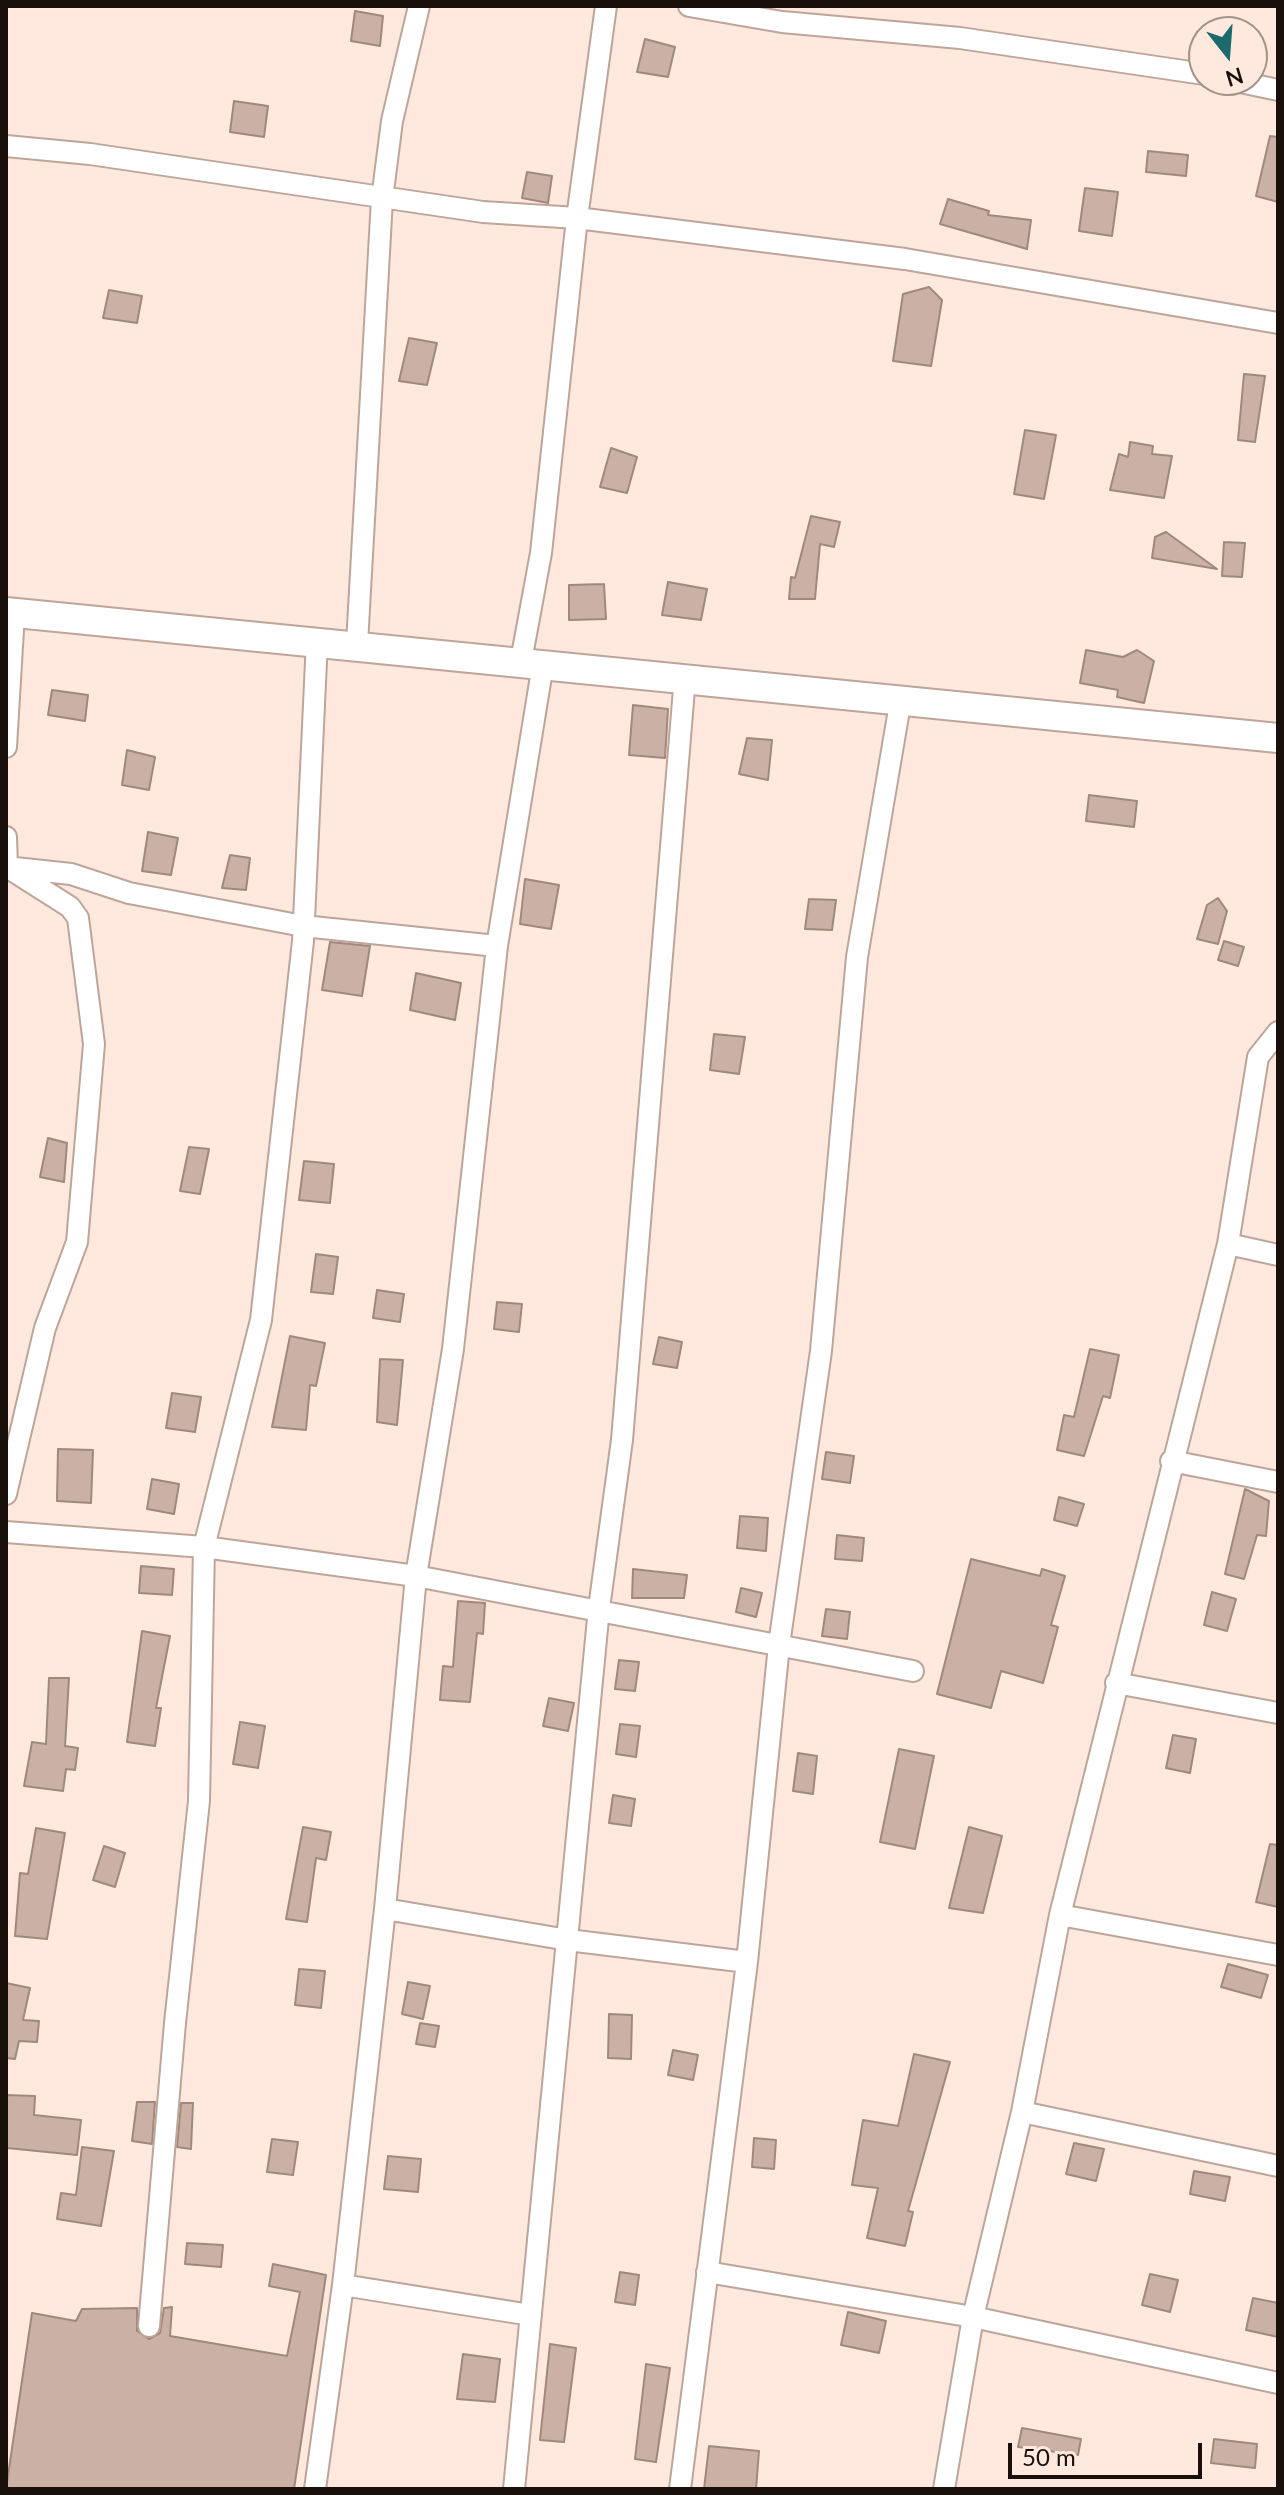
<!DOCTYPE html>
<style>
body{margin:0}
#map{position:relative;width:1284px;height:2495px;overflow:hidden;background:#ffe8de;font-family:Lato,sans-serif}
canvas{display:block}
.frame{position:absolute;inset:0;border:8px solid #19100c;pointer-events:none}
.north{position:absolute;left:1188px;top:16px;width:80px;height:80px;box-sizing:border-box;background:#ffe8de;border:2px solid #a3928a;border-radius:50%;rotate:163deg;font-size:22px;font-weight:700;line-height:32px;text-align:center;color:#19100c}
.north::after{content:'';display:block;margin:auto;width:28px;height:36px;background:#1d6a6e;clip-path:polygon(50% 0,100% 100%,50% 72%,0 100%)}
.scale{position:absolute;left:1008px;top:2443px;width:194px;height:36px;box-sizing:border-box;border:4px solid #19100c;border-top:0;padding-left:10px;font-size:24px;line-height:28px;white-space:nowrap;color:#19100c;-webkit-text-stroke:6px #ffe8de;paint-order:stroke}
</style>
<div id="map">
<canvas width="1284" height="2495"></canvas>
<div class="frame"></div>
<div class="north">N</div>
<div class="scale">50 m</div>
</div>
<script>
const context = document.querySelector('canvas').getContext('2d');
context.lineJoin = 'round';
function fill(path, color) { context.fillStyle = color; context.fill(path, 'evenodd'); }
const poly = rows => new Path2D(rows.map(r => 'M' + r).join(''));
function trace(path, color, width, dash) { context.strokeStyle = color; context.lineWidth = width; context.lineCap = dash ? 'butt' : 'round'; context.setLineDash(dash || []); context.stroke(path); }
const building = poly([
 [355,11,383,16,380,46,351,41,355,11],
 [645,39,675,47,668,77,637,72,645,39],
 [234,101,268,106,264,137,230,132,234,101],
 [1270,136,1278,137,1278,202,1256,196,1270,136],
 [1148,151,1188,155,1186,176,1146,172,1148,151],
 [527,172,552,176,548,203,522,198,527,172],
 [1085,188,1118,192,1112,236,1079,231,1085,188],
 [948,199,989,211,988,215,1031,220,1027,249,940,224,948,199],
 [929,287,942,300,931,366,893,361,903,294,929,287],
 [109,290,142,296,137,323,103,318,109,290],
 [409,338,437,343,427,385,399,381,409,338],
 [1244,374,1265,376,1255,442,1238,440,1244,374],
 [1025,430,1056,435,1044,499,1014,494,1025,430],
 [1130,442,1153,446,1152,454,1172,456,1164,498,1110,490,1119,454,1128,457,1130,442],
 [611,448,637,457,627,493,600,487,611,448],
 [811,516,840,522,834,547,820,544,815,599,789,599,791,577,795,578,811,516],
 [1166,532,1217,569,1152,558,1155,537,1166,532],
 [1224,542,1245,543,1242,577,1222,576,1224,542],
 [668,582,707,589,701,620,662,615,668,582],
 [604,584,606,619,569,620,569,585,604,584],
 [1086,650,1123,657,1137,650,1154,661,1144,703,1117,697,1118,690,1080,683,1086,650],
 [52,690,88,695,85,721,48,715,52,690],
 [633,705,668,709,665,758,629,755,633,705],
 [747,738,772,740,768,780,739,774,747,738],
 [127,750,155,757,149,790,122,785,127,750],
 [1089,795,1137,801,1134,827,1086,821,1089,795],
 [148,832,178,838,171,875,142,871,148,832],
 [230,855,250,858,246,890,222,888,230,855],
 [525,879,559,885,551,929,520,924,525,879],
 [1218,898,1227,911,1218,944,1197,939,1207,905,1218,898],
 [809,899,836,900,832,930,805,929,809,899],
 [1224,941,1244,947,1238,966,1218,960,1224,941],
 [330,942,370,946,362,996,322,990,330,942],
 [416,973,461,983,455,1020,410,1010,416,973],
 [714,1034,745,1037,739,1074,710,1070,714,1034],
 [48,1138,67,1143,64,1182,40,1177,48,1138],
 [189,1147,209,1149,200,1194,180,1191,189,1147],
 [304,1161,334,1164,330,1203,299,1200,304,1161],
 [316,1254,338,1257,333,1294,311,1292,316,1254],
 [377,1290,404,1294,400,1322,373,1318,377,1290],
 [497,1302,522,1304,519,1332,494,1329,497,1302],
 [290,1336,325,1343,316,1386,310,1385,306,1430,272,1427,290,1336],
 [659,1337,682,1342,677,1368,653,1364,659,1337],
 [1090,1349,1119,1355,1110,1398,1103,1396,1084,1456,1057,1450,1064,1415,1074,1417,1090,1349],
 [380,1359,403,1360,397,1425,377,1422,380,1359],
 [172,1393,201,1397,195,1432,166,1428,172,1393],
 [58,1449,93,1450,91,1503,57,1501,58,1449],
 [826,1452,854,1456,850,1483,822,1479,826,1452],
 [152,1479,179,1484,174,1514,147,1509,152,1479],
 [1245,1489,1269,1501,1266,1536,1257,1535,1244,1579,1225,1574,1245,1489],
 [1059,1497,1084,1504,1077,1526,1054,1520,1059,1497],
 [740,1516,768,1518,766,1551,737,1548,740,1516],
 [837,1535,864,1538,862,1561,835,1559,837,1535],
 [971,1559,1040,1576,1042,1569,1065,1576,1051,1625,1058,1627,1043,1683,1001,1671,991,1708,937,1694,971,1559],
 [141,1566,174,1569,172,1595,139,1593,141,1566],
 [633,1569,687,1575,684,1598,632,1598,633,1569],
 [741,1588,762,1593,756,1617,736,1612,741,1588],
 [1212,1592,1236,1599,1227,1631,1204,1625,1212,1592],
 [458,1601,485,1603,483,1634,477,1633,470,1702,440,1700,443,1666,453,1667,458,1601],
 [826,1609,850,1612,847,1639,822,1636,826,1609],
 [142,1631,170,1636,156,1708,161,1708,155,1746,127,1742,142,1631],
 [619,1660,639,1662,635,1691,615,1689,619,1660],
 [49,1678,69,1678,65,1746,78,1748,75,1770,66,1769,63,1791,24,1786,32,1742,46,1744,49,1678],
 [549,1698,574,1703,568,1731,543,1726,549,1698],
 [240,1722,265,1726,258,1768,233,1764,240,1722],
 [620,1724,640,1726,636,1757,616,1754,620,1724],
 [1173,1735,1196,1739,1190,1773,1166,1768,1173,1735],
 [899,1749,934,1756,915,1849,880,1842,899,1749],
 [798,1753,817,1756,813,1794,793,1791,798,1753],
 [613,1795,635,1799,631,1826,609,1823,613,1795],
 [303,1827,331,1832,326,1860,316,1858,307,1922,286,1919,303,1827],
 [969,1827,1002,1836,983,1913,949,1908,969,1827],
 [36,1828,65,1833,47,1939,15,1936,20,1873,28,1874,36,1828],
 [1270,1844,1278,1845,1278,1907,1256,1902,1270,1844],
 [104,1846,125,1853,115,1887,93,1880,104,1846],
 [1228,1964,1268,1975,1261,1998,1221,1987,1228,1964],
 [299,1969,325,1971,321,2008,295,2005,299,1969],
 [408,1982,430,1986,423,2019,402,2014,408,1982],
 [6,1983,30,1988,23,2020,39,2021,37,2042,19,2041,15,2059,6,2058,6,1983],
 [609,2014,632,2015,631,2059,608,2058,609,2014],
 [420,2023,439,2026,435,2047,416,2044,420,2023],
 [673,2050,698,2055,693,2080,668,2075,673,2050],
 [914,2054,950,2062,908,2211,913,2212,905,2246,867,2238,878,2188,852,2185,863,2120,898,2126,914,2054],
 [6,2095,35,2096,34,2115,81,2120,77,2155,7,2148,6,2095],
 [137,2102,155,2102,152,2144,132,2141,137,2102],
 [181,2103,193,2103,191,2149,177,2147,181,2103],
 [754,2138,776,2140,774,2169,752,2167,754,2138],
 [272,2139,298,2142,293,2175,267,2172,272,2139],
 [1074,2143,1104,2149,1096,2181,1066,2174,1074,2143],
 [82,2147,114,2151,101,2226,57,2219,61,2193,76,2195,82,2147],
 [388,2156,421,2159,418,2192,384,2189,388,2156],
 [1194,2171,1230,2177,1225,2201,1190,2194,1194,2171],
 [187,2243,223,2245,221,2267,185,2264,187,2243],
 [273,2264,326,2275,294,2489,6,2489,32,2313,76,2321,82,2309,137,2308,137,2331,149,2339,160,2333,164,2308,172,2307,170,2336,287,2356,300,2292,269,2286,273,2264],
 [620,2272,639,2275,635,2305,615,2302,620,2272],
 [1150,2274,1178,2280,1170,2312,1142,2305,1150,2274],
 [1253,2298,1278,2303,1278,2337,1246,2330,1253,2298],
 [848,2312,886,2321,879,2353,841,2345,848,2312],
 [550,2344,576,2348,564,2442,540,2440,550,2344],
 [463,2354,500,2359,495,2402,457,2399,463,2354],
 [646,2364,670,2368,656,2462,635,2459,646,2364],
 [1022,2428,1081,2439,1078,2455,1018,2447,1022,2428],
 [1214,2439,1257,2444,1255,2468,1211,2463,1214,2439],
 [709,2446,759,2451,756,2489,704,2489,709,2446]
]);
fill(building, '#cbb1a5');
trace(building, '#a1887c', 2);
const street = poly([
 [689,6,782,22,960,38,1204,74],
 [1231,80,1278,90],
 [6,146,90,154,483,212,577,218,905,259,1278,323],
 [357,644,382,199,392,121,419,6],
 [521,661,541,553,577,218,606,6],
 [6,747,14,613],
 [6,837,7,867],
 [15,868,71,874,129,893,303,926,497,946],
 [1228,1244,1278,1255],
 [1171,1461,1278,1482],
 [6,1494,45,1328,77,1242,94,1044,78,918,70,907,7,867],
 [6,1532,204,1547,416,1576,913,1671],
 [1116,1683,1278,1713],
 [385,1909,568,1940,747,1962],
 [1060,1915,1278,1955],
 [1022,2112,1278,2166],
 [707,2272,973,2317,1278,2383],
 [343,2285,531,2315],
 [149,2326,175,2023,199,1801,204,1547,261,1320,303,941,317,640],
 [315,2489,343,2285,385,1909,416,1576,453,1349,497,946,543,664],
 [514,2489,599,1608,622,1440,685,677],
 [680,2489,747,1962,779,1645,821,1351,857,957,901,698],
 [944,2489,973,2317,1022,2112,1060,1915,1228,1244,1258,1057,1278,1032]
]);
const secondary = poly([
 [6,612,1278,738]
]);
trace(street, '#bea599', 24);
trace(secondary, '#bea599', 32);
trace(street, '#fff', 20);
trace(secondary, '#fff', 28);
</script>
